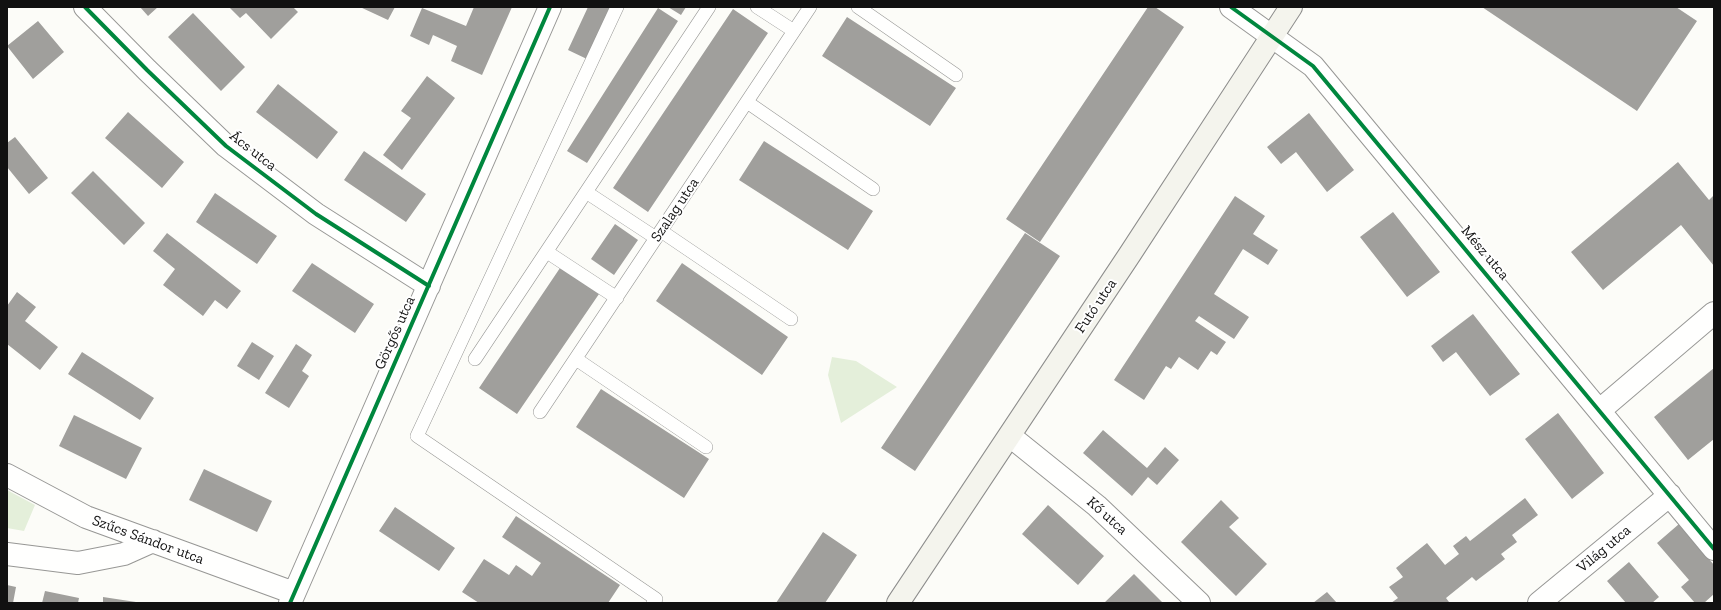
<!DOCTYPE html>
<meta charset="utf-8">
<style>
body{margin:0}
#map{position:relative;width:1721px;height:610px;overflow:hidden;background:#fcfcf8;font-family:"Zilla Slab",serif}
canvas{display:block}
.frame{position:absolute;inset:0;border:8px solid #111;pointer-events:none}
</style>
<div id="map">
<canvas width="1721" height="610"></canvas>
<div class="frame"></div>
</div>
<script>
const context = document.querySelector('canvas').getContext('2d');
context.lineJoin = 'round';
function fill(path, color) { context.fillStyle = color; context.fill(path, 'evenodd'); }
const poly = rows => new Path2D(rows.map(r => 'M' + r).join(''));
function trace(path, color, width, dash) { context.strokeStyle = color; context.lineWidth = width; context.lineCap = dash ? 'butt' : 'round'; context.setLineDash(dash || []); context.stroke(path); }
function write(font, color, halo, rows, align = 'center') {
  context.font = font + ' "Zilla Slab",serif'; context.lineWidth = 4; context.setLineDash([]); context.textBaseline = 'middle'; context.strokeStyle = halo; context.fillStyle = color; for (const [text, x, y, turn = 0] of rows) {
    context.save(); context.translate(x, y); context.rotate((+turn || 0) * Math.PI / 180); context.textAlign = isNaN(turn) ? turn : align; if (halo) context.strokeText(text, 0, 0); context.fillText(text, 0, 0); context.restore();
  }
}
fill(poly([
 [832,357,856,361,897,387,841,423,828,375],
 [7,490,35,505,24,531,7,528]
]), '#e4efda');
fill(poly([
 [140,7,158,7,148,16],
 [229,7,293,7,298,12,271,39,246,13,240,18],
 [360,7,395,7,388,20],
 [474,7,512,7,482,75,451,61,457,46,433,35,429,45,410,36,422,8,466,26],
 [588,7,613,7,589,60,568,50],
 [668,7,686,7,681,15],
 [1148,7,1155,7,1184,27,1040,242,1006,219],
 [1482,7,1676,7,1697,21,1637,111],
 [658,8,678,21,587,163,567,151],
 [733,9,768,33,648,212,613,188],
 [193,13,245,67,221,91,168,37],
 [847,17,956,88,930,126,822,56],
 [38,21,64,52,33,79,7,46],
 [427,76,455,98,402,170,383,155,411,118,401,111],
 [278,84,338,132,317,159,256,112],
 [128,112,184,162,162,188,105,138],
 [1309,113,1354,170,1327,192,1296,152,1281,164,1267,147],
 [15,137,48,178,29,194,7,167,7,143],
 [764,141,873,211,848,250,739,180],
 [364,151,426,194,406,222,344,180],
 [1678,162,1709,200,1714,195,1714,266,1681,225,1603,290,1571,252],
 [93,171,145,223,124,245,71,193],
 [215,193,277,236,257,264,196,222],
 [1235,196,1265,216,1253,234,1278,250,1268,265,1243,249,1214,294,1249,317,1234,339,1199,316,1195,321,1226,342,1217,355,1211,351,1198,370,1179,357,1171,369,1166,366,1144,400,1114,380],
 [1393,212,1440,272,1407,297,1360,237],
 [615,224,638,240,614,275,591,259],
 [167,233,241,291,227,309,215,300,203,316,163,285,175,269,153,251],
 [1025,233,1060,256,915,471,881,448],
 [312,263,374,304,355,333,292,291],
 [682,263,788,337,762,375,656,301],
 [560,268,599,294,517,414,479,388],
 [17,292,36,307,25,321,58,347,40,370,7,344,7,306],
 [1473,314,1520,374,1490,396,1456,352,1443,362,1431,346],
 [252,342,274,356,259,380,237,366],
 [296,344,312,355,302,371,309,376,289,408,265,393],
 [82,352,154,398,140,420,68,374],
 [1714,368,1714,439,1688,460,1654,417],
 [601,389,709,459,684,498,576,427],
 [1558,413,1604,473,1572,499,1525,439],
 [74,415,142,448,126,479,59,446],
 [1103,430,1147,468,1165,447,1179,460,1157,485,1148,477,1132,496,1083,453],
 [204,469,272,501,257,532,189,500],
 [1525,498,1538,515,1512,535,1517,542,1501,554,1505,559,1476,581,1472,577,1446,598,1449,602,1448,603,1391,603,1398,598,1389,587,1403,577,1396,568,1427,543,1445,565,1459,554,1453,546,1466,536,1470,541],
 [1221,500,1239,518,1229,527,1267,564,1236,596,1181,542],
 [1048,505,1104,556,1078,585,1022,534],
 [395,507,455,548,439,571,379,531],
 [516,516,620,585,608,603,479,603,462,592,484,559,509,575,516,565,532,576,541,563,502,537],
 [1679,524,1714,565,1714,594,1704,603,1695,603,1681,587,1689,580,1657,543],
 [823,532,857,555,825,603,776,603],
 [1629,562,1659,597,1652,603,1626,603,1607,581],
 [1134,574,1163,603,1104,603],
 [7,585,16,587,13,603,7,603],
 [45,591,79,598,78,603,42,603],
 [1327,592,1337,603,1313,603],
 [103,597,136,602,136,603,103,603]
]), '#a09f9c');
const lane = poly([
 [617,7,417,436,656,599,653,603],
 [757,7,794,31],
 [858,7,956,75],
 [747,102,873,189],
 [586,192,656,238],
 [661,231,791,319],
 [547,252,617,298],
 [475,359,709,7],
 [576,359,706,447],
 [540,412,810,7]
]);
const street = poly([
 [85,7,147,70,226,146,316,214,429,286],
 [1231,7,1313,66,1714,549],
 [1600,410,1714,313],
 [1010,436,1097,506,1199,603],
 [7,475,86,517,294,593],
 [7,554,78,563,124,554,153,541],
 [290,603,550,7],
 [1539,603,1670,495]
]);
const secondary = poly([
 [898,603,1130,254,1291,7]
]);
trace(lane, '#979795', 14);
trace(street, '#979795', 24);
trace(secondary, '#8d8d8c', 24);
trace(lane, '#fffffe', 13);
trace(street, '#fffffe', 22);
trace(secondary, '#f4f4ed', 22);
trace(poly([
 [85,7,147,70,226,146,316,214,429,286],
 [1231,7,1313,66,1714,549],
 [290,603,550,7]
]), '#00873e', 4);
write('15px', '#111', '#fff', [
 ["Ács utca",253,151,38],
 ["Szalag utca",675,210,-56],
 ["Mész utca",1485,253,50],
 ["Futó utca",1096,306,-56],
 ["Görgős utca",395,333,-66],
 ["Kő utca",1107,516,42],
 ["Szűcs Sándor utca",148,540,20],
 ["Világ utca",1604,549,-40]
]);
</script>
